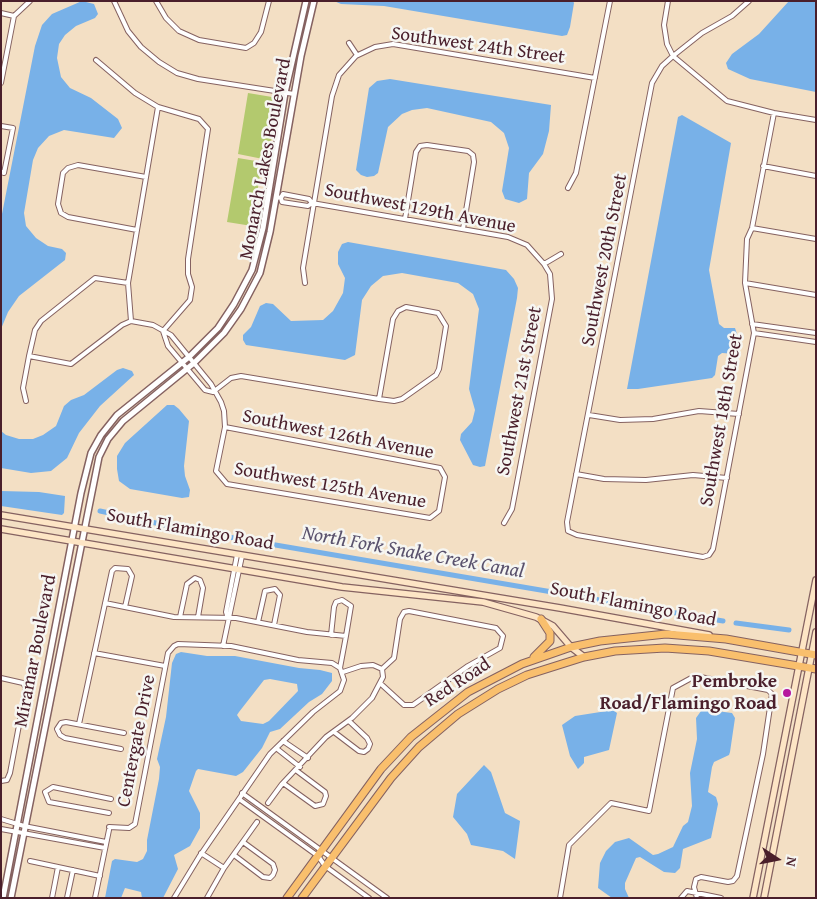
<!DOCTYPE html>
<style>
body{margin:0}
#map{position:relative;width:817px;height:899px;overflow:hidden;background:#f3dfc4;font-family:"Gentium Book Plus",serif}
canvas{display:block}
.frame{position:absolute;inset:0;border:2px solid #4a1f2b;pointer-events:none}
.north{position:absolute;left:752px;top:834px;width:50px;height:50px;-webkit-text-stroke:4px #f6f6f2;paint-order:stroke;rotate:101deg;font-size:14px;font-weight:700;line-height:20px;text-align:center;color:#4a1f2b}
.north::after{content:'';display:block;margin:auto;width:18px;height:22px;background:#4a1f2b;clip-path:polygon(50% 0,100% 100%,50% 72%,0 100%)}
</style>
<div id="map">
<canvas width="817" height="899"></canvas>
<div class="frame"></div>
<div class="north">N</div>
</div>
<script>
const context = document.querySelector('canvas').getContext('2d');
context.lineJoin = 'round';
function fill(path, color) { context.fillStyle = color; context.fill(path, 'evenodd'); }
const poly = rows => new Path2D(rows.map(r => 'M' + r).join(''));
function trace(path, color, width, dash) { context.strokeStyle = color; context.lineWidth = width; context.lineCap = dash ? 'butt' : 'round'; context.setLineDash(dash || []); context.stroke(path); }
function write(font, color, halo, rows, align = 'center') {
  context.font = font + ' "Gentium Book Plus",serif'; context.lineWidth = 5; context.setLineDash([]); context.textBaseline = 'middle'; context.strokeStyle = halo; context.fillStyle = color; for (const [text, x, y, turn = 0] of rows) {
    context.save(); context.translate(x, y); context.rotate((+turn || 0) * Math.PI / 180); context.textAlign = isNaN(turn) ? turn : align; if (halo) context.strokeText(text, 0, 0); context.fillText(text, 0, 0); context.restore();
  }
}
fill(poly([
 [248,93,278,98,268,160,238,154],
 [238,158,262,162,252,226,227,222]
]), '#b3c96e');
fill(poly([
 [82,1,94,4,98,14,95,18,76,26,65,35,59,44,57,58,61,77,70,88,91,98,118,119,122,128,114,138,64,130,49,136,38,148,33,160,24,213,26,226,36,238,48,246,62,249,66,253,65,260,19,296,8,312,1,329,1,219,35,46,42,25,52,14],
 [334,1,573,1,574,3,570,27,567,35,562,36,384,6,341,4],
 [789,1,816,1,816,92,750,79,728,69,726,63,732,54,759,34],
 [390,79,551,105,549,131,543,154,529,173,527,199,519,203,505,199,502,191,509,148,504,133,491,122,427,108,412,110,402,114,388,127,378,173,374,176,367,177,361,175,356,170,369,88,377,81],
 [682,115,731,143,709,270,719,324,724,328,735,328,739,340,738,350,736,354,722,353,718,356,715,375,712,378,638,389,627,389,678,117],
 [348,242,506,270,514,279,518,288,517,298,485,466,480,467,473,465,460,440,461,434,472,422,475,410,469,389,479,309,473,294,458,283,402,273,383,276,371,286,362,300,355,355,345,360,246,345,243,340,243,335,251,327,260,306,266,303,273,304,291,321,323,320,333,311,343,293,345,278,338,264,338,252,342,244],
 [123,368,132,371,134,375,100,406,79,433,67,458,51,471,31,473,1,468,1,431,6,435,19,439,33,439,43,435,56,426,64,406,71,400,84,395,117,370],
 [167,405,174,405,179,409,189,421,184,466,185,476,190,490,189,497,182,498,130,489,119,481,117,469,117,456,125,443],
 [1,491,39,492,65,496,64,513,62,515,1,506],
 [181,652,207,656,235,656,299,668,320,670,332,673,332,681,322,694,309,702,280,729,270,732,262,748,243,772,236,776,198,769,196,771,189,791,200,813,200,828,190,846,174,855,178,869,163,898,142,898,141,892,125,888,121,898,105,898,112,861,115,859,137,862,143,859,147,851,147,840,159,779,160,767,157,759,166,717,172,663,176,654],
 [270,679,297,684,298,691,269,721,263,724,241,721,237,715,239,712,264,680],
 [613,710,617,713,609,750,584,757,584,763,578,769,570,756,562,725,575,716],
 [709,710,732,713,735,718,730,752,729,755,714,762,712,767,708,792,716,797,718,804,711,838,683,849,680,868,675,873,664,872,640,857,636,858,625,883,625,889,629,898,612,898,598,888,600,863,606,851,615,842,629,838,653,855,658,854,673,847,683,826,688,822,692,806,690,773,697,739,696,718,701,711],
 [484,765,491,772,505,813,520,821,515,859,503,851,471,845,467,834,453,817,457,794]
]), '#78b1e8');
trace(poly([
 [100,511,193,531,723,621],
 [736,623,789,630]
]), '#78b1e8', 5);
const minor = poly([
 [114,1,128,31,141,47,159,62,177,73,198,79,294,94],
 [156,1,166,18,179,31,199,40,246,48,254,43,261,32,269,1],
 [668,1,664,25,667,44,673,56,662,66,652,83,567,522,568,531,577,535,703,557,709,555,713,549,754,333,745,283,747,239,752,228,774,113],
 [749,1,732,16,702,33,673,56,727,101,774,113,816,120],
 [1,13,14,16],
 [349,43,357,55],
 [96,60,135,93,158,107,199,119,208,129,188,259,188,274,192,287,190,300,163,331],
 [1,83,14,16,30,1],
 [1,126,13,128,4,173,1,172],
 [763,166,816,176],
 [568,188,576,173,610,1],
 [276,197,281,198,282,202,308,206,312,203,309,199,283,194,281,198],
 [312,203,508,237,527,245,544,264,550,274,552,299,512,509,504,523],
 [405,219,416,152,420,146,427,145,468,151,473,155,474,162,463,229],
 [752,228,816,239],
 [137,230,68,217,61,213,58,204,63,173,68,168,78,165,146,177],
 [544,264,561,254],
 [305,283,303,268,332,96,339,75,356,56,375,47,393,44,595,78],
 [745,283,816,295],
 [131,321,128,283,158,107],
 [752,324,816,333],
 [163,331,168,346,205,390,213,392],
 [754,333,816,342],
 [29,356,71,364,122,325,131,321,153,325,171,335,211,384,221,402,224,411,225,427,216,471,227,484,430,518,439,511,445,477,440,468,225,427],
 [213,392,231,378,241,376,379,399,394,401,402,399,436,375,439,369,446,326,438,313,406,307,398,311,393,319,379,399],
 [26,401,23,388,29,356,35,330,41,321,95,278,128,283],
 [589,415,620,420,653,419,699,411,739,414],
 [576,474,604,479,646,480,693,475,727,478],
 [105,603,174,617,236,618,307,632,346,636,340,668],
 [180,617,187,584,195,578,200,580,203,588,198,617],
 [228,618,226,612,237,555],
 [258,622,265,591,275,589,280,595,274,625],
 [331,635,334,607,336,602,342,600,351,606,346,636],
 [223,646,242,556],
 [94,653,165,666],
 [1,678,23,683,26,688,10,773,7,780,1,781],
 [381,684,404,705,413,705,468,666,500,648,503,636,496,628,409,611,404,612,400,619,394,658,382,669],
 [79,724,112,571,115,568,128,569,132,576,125,607],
 [334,732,359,751,364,752,368,749,370,744,367,738,349,721],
 [283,741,308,758],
 [276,748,300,767],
 [121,749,65,738,60,735,57,729,61,723,66,722,124,733],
 [283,783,315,806,323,804,326,796,325,792,297,771],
 [242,793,387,898],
 [239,799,318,856,325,866,369,898],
 [268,803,282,784,326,737,352,718,372,698,383,677,382,669,373,665,361,666,343,672],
 [109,813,49,802,45,792,53,787,111,799],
 [1,819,24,826,106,842],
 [109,827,129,828,135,824,168,653,174,646,178,644,231,646,298,660,332,663,340,668,344,680,340,691,313,712,270,754,199,857,174,898],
 [1,829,105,848],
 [201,853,224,868],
 [234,855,263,877,270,878,273,875,275,870,273,864,243,842],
 [30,861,100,876],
 [52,898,58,867],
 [67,898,73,870],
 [95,898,109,830],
 [207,898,224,868,257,822],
 [560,898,569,845,611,803,649,811,673,688,695,676,768,690,772,694,763,754,737,876,733,881,728,882,701,877,696,879,694,887,697,898],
 [681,898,687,891,721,898]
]);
const tertiary = poly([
 [3,898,81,493,91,453,101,435,117,415,189,357,218,328,234,304,252,270,263,228,285,93,306,1],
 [11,898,99,457,108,439,123,421,194,363,224,333,241,309,260,273,270,232,301,56,314,1]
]);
const secondary = poly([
 [1,515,560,608,709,635],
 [1,529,342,587,483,602,536,617,553,626,571,647,584,657],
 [753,898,816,580],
 [764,898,816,632]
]);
const trunk = poly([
 [534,657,550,641,550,633,541,619],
 [287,898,381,769,411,737,468,692,522,664,571,647,600,641,666,634,726,639,816,655],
 [302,898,391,778,419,747,458,714,498,689,527,675,584,657,615,651,665,648,709,651,816,669]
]);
trace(minor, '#856261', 6);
trace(tertiary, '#856261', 8);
trace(secondary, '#856261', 8);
trace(trunk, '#856261', 9);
trace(minor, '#fff', 4);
trace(tertiary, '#fff', 5);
trace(secondary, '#fde5c5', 5.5);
trace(trunk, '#f9bf6d', 7);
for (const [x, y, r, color] of [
 [787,693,5,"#b5179e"]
]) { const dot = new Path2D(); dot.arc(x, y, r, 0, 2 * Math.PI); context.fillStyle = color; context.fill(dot); trace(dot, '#f6f6f2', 2); }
write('19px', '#4a1f2b', '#f6f6f2', [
 ["Southwest 24th Street",478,46,8],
 ["Monarch Lakes Boulevard",266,159,-79],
 ["Southwest 129th Avenue",420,209,11],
 ["Southwest 20th Street",605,260,-79],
 ["Southwest 21st Street",520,391,-79],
 ["Southwest 18th Street",722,420,-80],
 ["Southwest 126th Avenue",338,435,11],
 ["Southwest 125th Avenue",330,486,10],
 ["South Flamingo Road",190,530,10],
 ["South Flamingo Road",633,605,11],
 ["Miramar Boulevard",36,651,-79],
 ["Red Road",458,683,-33],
 ["Centergate Drive",137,741,-79]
]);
write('bold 19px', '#4a1f2b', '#f6f6f2', [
 ["Pembroke",777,682],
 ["Road/Flamingo Road",777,704]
], 'right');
write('italic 20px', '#5a526d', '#f6f6f2', [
 ["North Fork Snake Creek Canal",413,553,10]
]);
</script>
